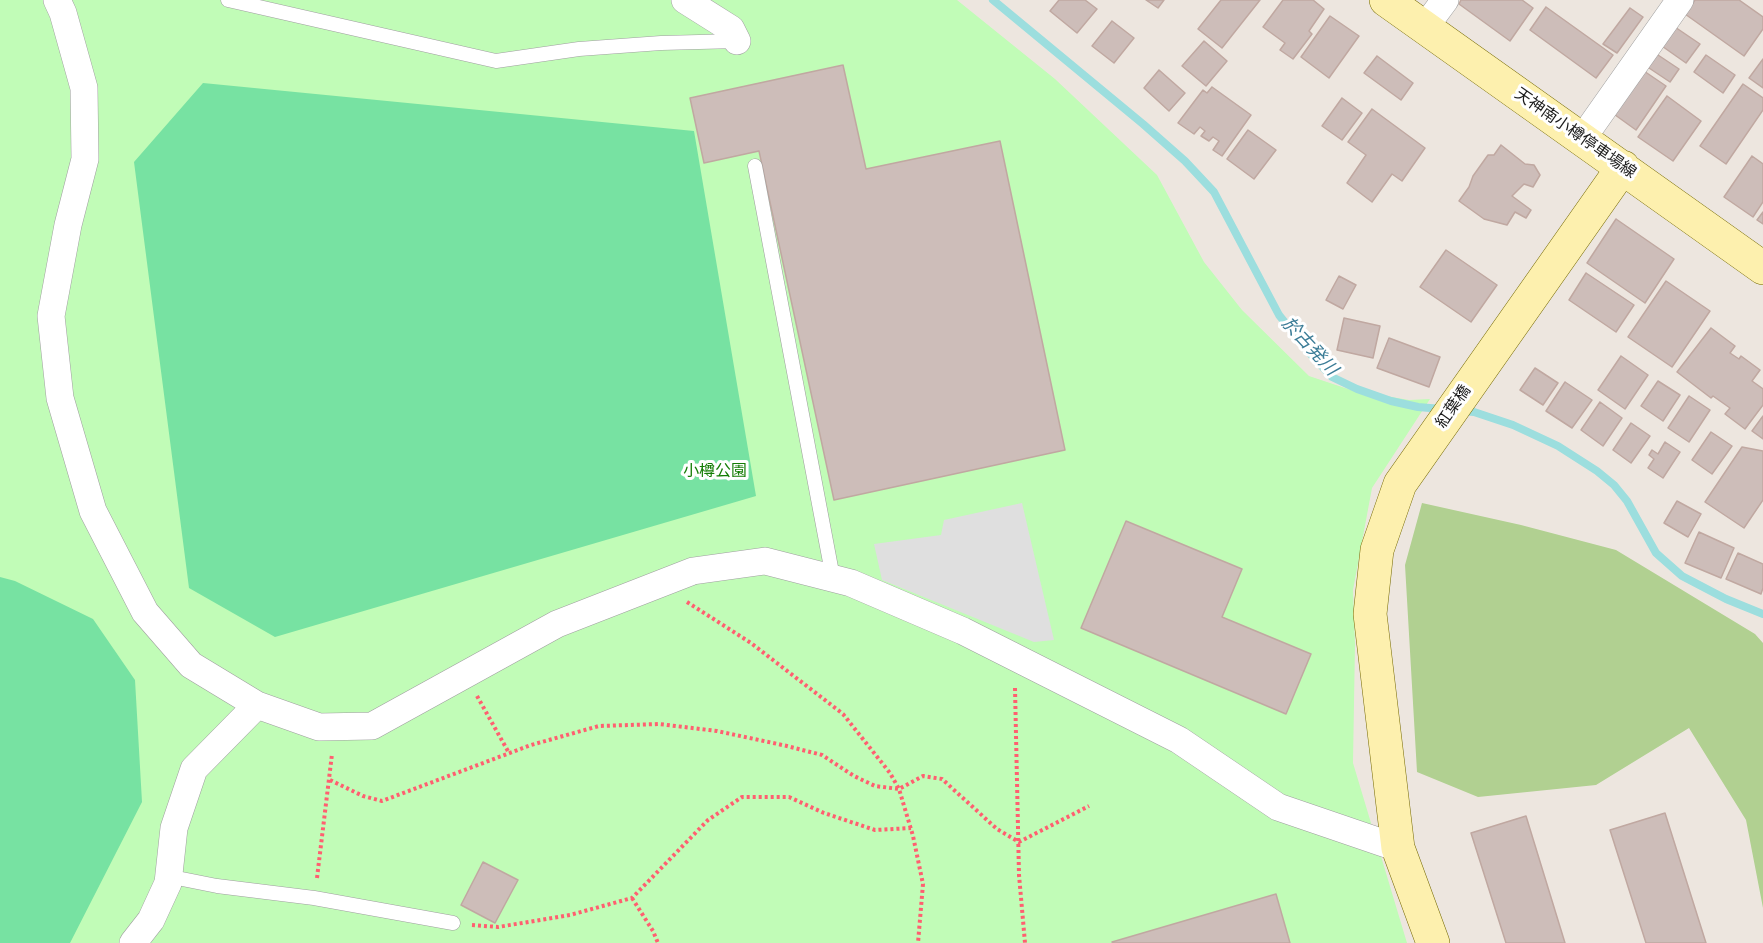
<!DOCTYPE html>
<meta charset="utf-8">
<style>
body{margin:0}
canvas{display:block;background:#ede6df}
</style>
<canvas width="1763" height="943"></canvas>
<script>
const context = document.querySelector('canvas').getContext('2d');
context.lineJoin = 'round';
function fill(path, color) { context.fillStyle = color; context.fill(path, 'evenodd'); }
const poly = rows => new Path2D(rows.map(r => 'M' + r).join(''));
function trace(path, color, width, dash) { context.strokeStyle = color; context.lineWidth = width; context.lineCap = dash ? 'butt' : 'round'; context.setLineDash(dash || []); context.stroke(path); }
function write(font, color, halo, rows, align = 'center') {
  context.font = font + ' "Titillium Web","Noto Sans JP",sans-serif'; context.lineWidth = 6; context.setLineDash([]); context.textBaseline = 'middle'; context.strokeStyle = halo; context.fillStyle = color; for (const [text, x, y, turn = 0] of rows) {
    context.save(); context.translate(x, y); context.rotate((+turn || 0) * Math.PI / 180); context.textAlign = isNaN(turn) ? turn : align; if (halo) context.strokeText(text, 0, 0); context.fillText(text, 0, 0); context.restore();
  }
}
fill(poly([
 [1422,503,1521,525,1616,550,1755,634,1763,643,1763,908,1746,820,1689,728,1596,785,1478,797,1417,772,1405,565]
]), '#b1d091');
fill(poly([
 [0,0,957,0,1055,79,1157,175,1204,262,1242,310,1309,376,1351,390,1409,400,1430,399,1372,488,1353,590,1355,644,1353,763,1407,943,0,943]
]), '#c1fcb7');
fill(poly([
 [203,83,694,131,756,496,275,637,189,588,134,162],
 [0,577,15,581,93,619,135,680,142,802,70,943,0,943]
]), '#77e2a2');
fill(poly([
 [1022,503,1054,640,1034,642,882,580,874,544,941,535,944,520]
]), '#dfdfdf');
trace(poly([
 [993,0,1143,124,1185,161,1214,192,1279,315,1305,348,1332,377,1357,389,1391,401,1418,407,1442,409],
 [1461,411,1474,412,1513,425,1558,446,1597,471,1614,485,1627,501,1656,553,1682,576,1726,599,1763,614]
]), '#9cdede', 8);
const building = poly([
 [1059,0,1085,0,1097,9,1077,33,1050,11,1059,0],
 [1146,0,1164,0,1158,8,1146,0],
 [1221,0,1260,0,1222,48,1198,29,1221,0],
 [1283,0,1313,0,1324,9,1309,31,1312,34,1293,59,1280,50,1285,43,1263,27,1283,0],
 [1461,0,1522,0,1533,8,1510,41,1459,4,1461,0],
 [1695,0,1739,0,1763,17,1763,29,1744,56,1685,14,1695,0],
 [1546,7,1613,55,1596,78,1530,30,1546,7],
 [1630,8,1643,17,1617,53,1603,44,1630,8],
 [1330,16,1359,36,1329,78,1301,57,1330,16],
 [1112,21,1134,38,1114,63,1092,46,1112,21],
 [1672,25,1700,44,1686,63,1659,44,1672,25],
 [1204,41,1227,61,1206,86,1182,66,1204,41],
 [1655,53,1679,69,1670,82,1646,66,1655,53],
 [1706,55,1735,75,1723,93,1694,72,1706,55],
 [1377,56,1413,83,1401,100,1364,73,1377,56],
 [1763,59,1763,88,1749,78,1763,59],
 [843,65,866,169,1000,141,1065,450,834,500,759,151,704,163,690,98,843,65],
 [1641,69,1666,86,1636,130,1611,112,1641,69],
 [1159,70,1185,93,1169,111,1144,88,1159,70],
 [1743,84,1763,98,1763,110,1726,164,1700,146,1743,84],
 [1212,87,1251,115,1222,156,1213,150,1219,141,1213,137,1209,141,1201,136,1205,131,1200,127,1194,134,1178,123,1203,90,1207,93,1212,87],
 [1667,96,1701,121,1673,161,1638,137,1667,96],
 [1342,98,1362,113,1342,140,1322,126,1342,98],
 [1372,109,1425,148,1402,181,1392,174,1372,202,1347,183,1366,155,1348,142,1372,109],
 [1248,130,1276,150,1254,179,1227,159,1248,130],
 [1501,145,1525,164,1534,165,1540,175,1533,187,1524,184,1512,196,1531,210,1526,218,1515,212,1507,225,1484,219,1459,201,1469,187,1473,176,1488,155,1494,155,1501,145],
 [1752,156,1763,164,1763,202,1753,217,1724,197,1752,156],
 [1763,212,1763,224,1757,220,1763,212],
 [1616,219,1674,259,1645,303,1587,263,1616,219],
 [1446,250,1497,285,1471,322,1420,287,1446,250],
 [1586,273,1634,305,1616,332,1569,300,1586,273],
 [1339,276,1356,285,1343,309,1326,300,1339,276],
 [1666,281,1710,311,1672,367,1628,337,1666,281],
 [1344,318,1380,326,1373,358,1337,350,1344,318],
 [1711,328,1735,346,1730,353,1739,359,1741,356,1760,370,1752,381,1763,389,1763,405,1745,429,1725,414,1730,408,1713,396,1711,398,1677,372,1711,328],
 [1389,338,1440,357,1429,387,1377,368,1389,338],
 [1621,356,1648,375,1625,409,1598,390,1621,356],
 [1535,368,1558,383,1543,405,1520,390,1535,368],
 [1658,381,1680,395,1663,421,1641,406,1658,381],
 [1565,382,1592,400,1572,428,1546,411,1565,382],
 [1689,396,1710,410,1689,442,1668,428,1689,396],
 [1600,402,1622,418,1603,446,1581,430,1600,402],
 [1763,416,1763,439,1752,431,1763,416],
 [1631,423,1650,436,1631,463,1613,450,1631,423],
 [1711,432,1732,446,1712,474,1692,460,1711,432],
 [1665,442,1680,452,1663,478,1648,468,1654,459,1649,455,1652,450,1658,454,1665,442],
 [1742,447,1763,451,1763,500,1744,528,1705,502,1742,447],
 [1677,501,1701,514,1688,537,1664,523,1677,501],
 [1126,521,1242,569,1222,617,1311,654,1286,714,1081,628,1126,521],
 [1699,532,1734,548,1721,578,1685,563,1699,532],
 [1738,553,1763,564,1763,588,1761,594,1726,579,1738,553],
 [1665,813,1706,943,1646,943,1610,830,1665,813],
 [1526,816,1565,943,1506,943,1471,833,1526,816],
 [483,862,518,880,495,923,461,905,483,862],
 [1276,894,1290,943,1113,943,1112,942,1276,894]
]);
fill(building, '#cdbdb9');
trace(building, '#c0a8a1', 1.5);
const lane = poly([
 [228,0,496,61,579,49,661,43,737,41],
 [755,166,833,578],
 [177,878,217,886,314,898,453,923]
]);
const street = poly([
 [57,0,63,13,84,88,85,159,68,225,51,316,60,398,93,511,145,612,191,665,257,705,319,727,372,726,557,624,693,571,765,561,851,583,963,631,1179,740,1278,807,1398,848],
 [685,0,731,29,737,41],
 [1425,27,1445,0],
 [1582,139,1680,0],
 [133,943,151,920,168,883,174,828,194,769,257,705]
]);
const secondary = poly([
 [1386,0,1763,268],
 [1433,943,1398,848,1370,614,1377,550,1400,484,1623,167]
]);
trace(lane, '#9f9f9f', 15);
trace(street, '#9f9f9f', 28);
trace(secondary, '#746800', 34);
trace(poly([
 [687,602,751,643,843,714,890,773,899,789,913,836,923,884,918,943],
 [1015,688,1019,875,1025,943],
 [477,696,509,753],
 [330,780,363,796,382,801,531,745,599,726,659,724,717,731,787,746,822,755,854,776,875,786,899,789,923,776,942,779,997,829,1019,842,1089,806],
 [317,878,332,754],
 [632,898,653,931,658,943],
 [472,925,498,927,570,915,632,898,708,820,742,797,789,797,824,813,875,830,911,828]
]), '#ff5f70', 4, [3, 3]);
trace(lane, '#fff', 14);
trace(street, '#fff', 27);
trace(secondary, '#fdf0ae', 33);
write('16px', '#1b1b1b', '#fff', [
 ["天神南小樽停車場線",1575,134,35],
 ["紅葉橋",1454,407,-55]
]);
write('16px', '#147d05', '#fff', [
 ["小樽公園",715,472]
]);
write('italic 18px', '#3c7d97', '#fff', [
 ["於古発川",1309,347,47]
]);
</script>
